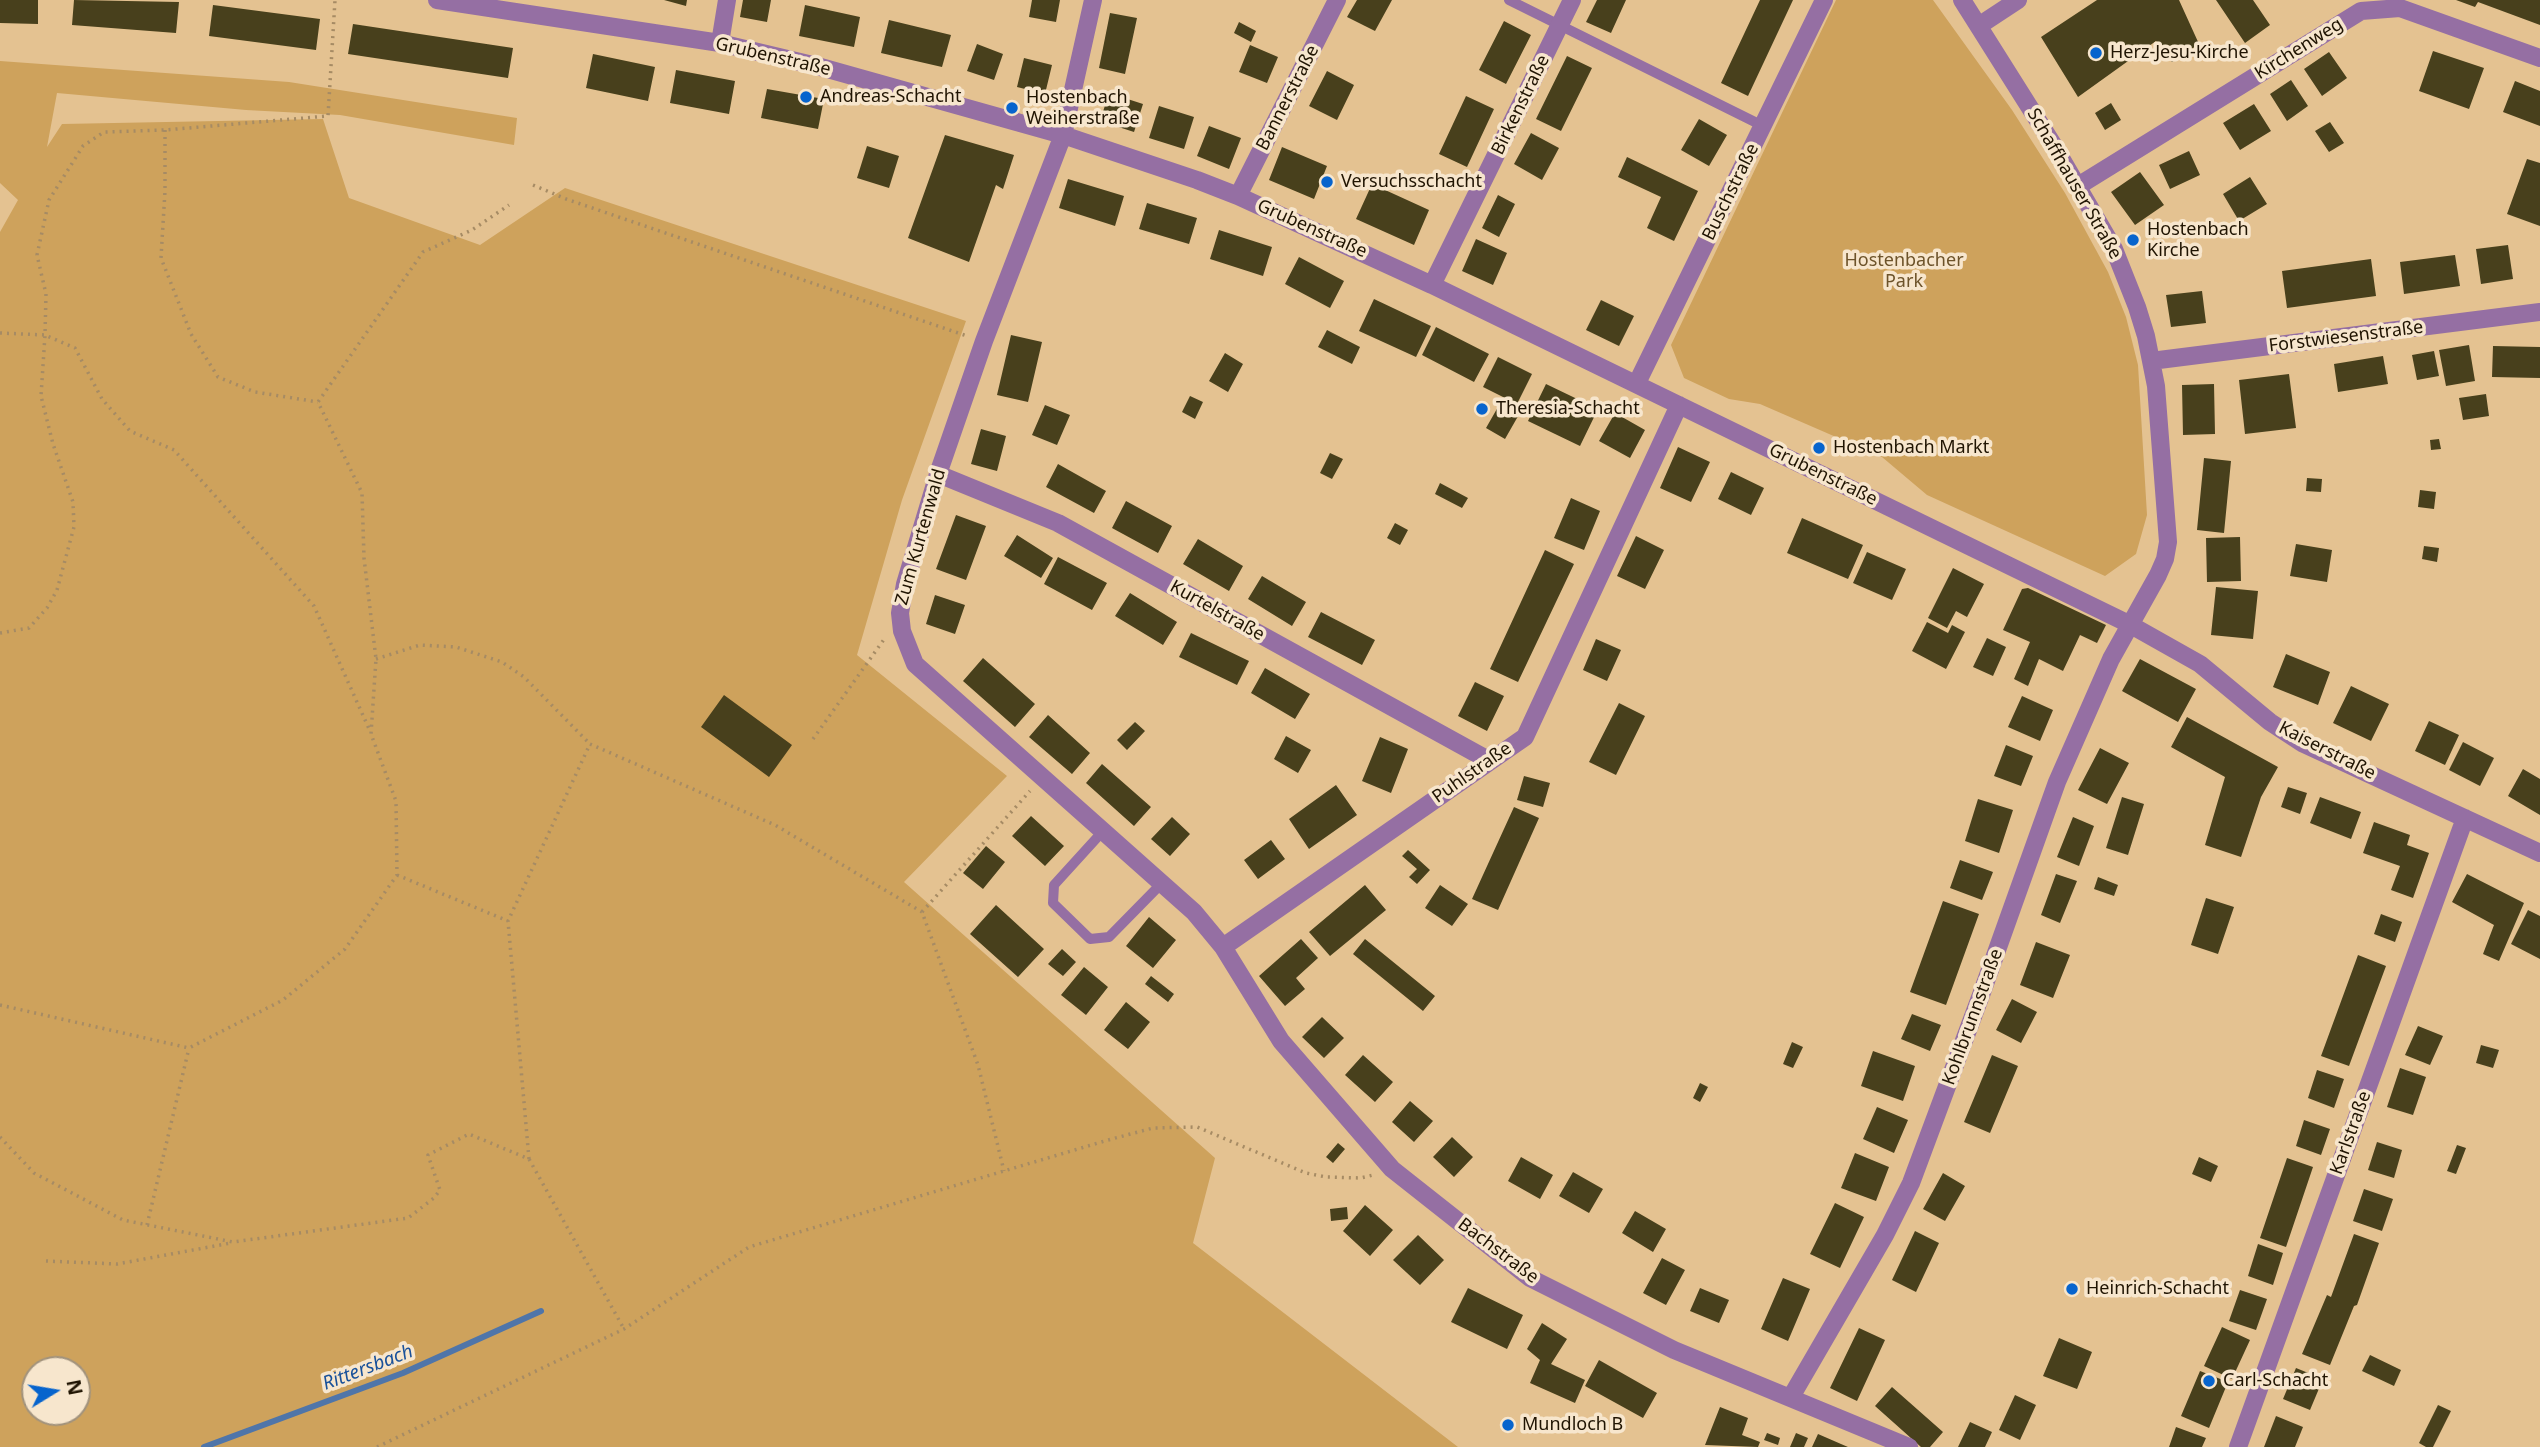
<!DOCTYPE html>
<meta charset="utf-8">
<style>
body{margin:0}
#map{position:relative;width:2540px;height:1447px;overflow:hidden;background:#e4c291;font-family:"Noto Sans",sans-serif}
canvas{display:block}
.north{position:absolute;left:21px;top:1356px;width:70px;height:70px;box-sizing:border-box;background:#f7e6cd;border:2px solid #a1927c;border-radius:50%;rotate:79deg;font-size:19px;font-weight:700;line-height:28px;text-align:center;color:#201402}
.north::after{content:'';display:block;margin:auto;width:24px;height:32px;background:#0764cd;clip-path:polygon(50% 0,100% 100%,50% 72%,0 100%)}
</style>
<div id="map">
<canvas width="2540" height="1447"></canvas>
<div class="north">N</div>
</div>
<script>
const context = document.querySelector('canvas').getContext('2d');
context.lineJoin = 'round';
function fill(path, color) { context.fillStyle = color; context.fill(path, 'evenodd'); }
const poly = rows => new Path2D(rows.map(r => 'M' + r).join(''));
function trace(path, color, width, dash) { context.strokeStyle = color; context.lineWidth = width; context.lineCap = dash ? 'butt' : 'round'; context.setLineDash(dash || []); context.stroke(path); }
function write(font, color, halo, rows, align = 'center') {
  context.font = font + ' "Noto Sans",sans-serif'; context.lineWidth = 7; context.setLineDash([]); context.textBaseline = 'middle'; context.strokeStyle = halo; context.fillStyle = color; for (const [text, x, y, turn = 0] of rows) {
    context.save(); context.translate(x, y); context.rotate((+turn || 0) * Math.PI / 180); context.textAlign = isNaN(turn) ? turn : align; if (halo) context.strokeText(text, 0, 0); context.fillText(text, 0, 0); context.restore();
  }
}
fill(poly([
 [1836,0,1933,0,2012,110,2065,193,2108,272,2126,317,2138,365,2147,515,2136,554,2105,576,1927,495,1882,457,1760,404,1729,399,1684,378,1671,345],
 [0,61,289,82,517,118,514,145,340,115,246,110,57,93,47,147,62,124,323,119,349,198,480,245,565,188,966,321,902,500,857,655,1007,776,904,882,1215,1158,1193,1243,1458,1447,0,1447,0,232,18,200,0,183],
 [35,1370,77,1370,77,1412,35,1412]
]), '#cea25c');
trace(poly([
 [204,1447,403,1373,541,1311]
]), '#4f75a9', 6);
fill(poly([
 [0,0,38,0,38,24,0,23],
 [74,0,179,2,176,33,72,25],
 [664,0,687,0,686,6],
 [743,0,771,0,767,22,740,17],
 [1032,0,1060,0,1056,22,1029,17],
 [1357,0,1392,0,1375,31,1347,17],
 [1597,0,1626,0,1611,33,1586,22],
 [1760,0,1793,0,1748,96,1721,83],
 [2097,0,2179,0,2199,44,2172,62,2156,41,2078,97,2041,37],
 [2216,0,2253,0,2270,25,2245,43],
 [2456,0,2540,0,2540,25,2478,2,2475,7],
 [213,5,320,19,316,50,209,36],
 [805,5,860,17,854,47,799,36],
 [1110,13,1137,18,1125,74,1099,68],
 [889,20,951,35,942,67,881,53],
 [1504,21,1531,35,1506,84,1479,70],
 [1239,22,1256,31,1251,42,1234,33],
 [353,24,513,48,508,78,348,54],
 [977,44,1003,54,994,80,967,71],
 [1250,45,1278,57,1267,83,1239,72],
 [2433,51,2484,68,2469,109,2419,91],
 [2329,52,2347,78,2322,96,2304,69],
 [593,54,655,67,648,101,586,88],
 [1567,56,1592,68,1561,131,1536,119],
 [1024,58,1052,65,1045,94,1017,87],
 [676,70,735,81,729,114,670,103],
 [1327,71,1354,85,1337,120,1309,106],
 [2291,80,2308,106,2287,121,2270,94],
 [2515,81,2540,91,2540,126,2503,112],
 [767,89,824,99,818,129,761,118],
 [1109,93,1143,104,1134,132,1100,121],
 [1466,96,1494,109,1467,167,1439,154],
 [2111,103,2121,120,2105,130,2095,113],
 [2254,104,2271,131,2240,150,2223,123],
 [1159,106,1194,117,1184,149,1149,138],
 [1699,119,1727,135,1709,166,1681,150],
 [2330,122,2344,143,2329,152,2315,131],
 [1209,126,1241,138,1229,169,1197,156],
 [1531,133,1559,148,1542,180,1514,164],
 [945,135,1014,155,1003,189,996,185,969,262,908,238],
 [867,146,899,156,889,188,857,178],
 [1282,147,1327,166,1314,199,1269,180],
 [2189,151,2200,175,2170,189,2159,165],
 [1627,157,1698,191,1674,241,1647,228,1661,197,1618,177],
 [2527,159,2540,163,2540,226,2507,214],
 [2140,172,2164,205,2135,225,2111,192],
 [2250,177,2267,204,2239,221,2223,194],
 [1068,179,1124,196,1115,226,1059,208],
 [1372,184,1429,210,1414,245,1356,219],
 [1498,195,1515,204,1499,237,1482,228],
 [1147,203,1197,218,1189,244,1139,229],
 [1219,230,1272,247,1263,276,1210,259],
 [1476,239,1507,253,1493,285,1462,271],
 [2508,245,2513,279,2481,284,2476,249],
 [2455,255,2460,286,2404,294,2400,262],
 [1299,257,1344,281,1330,308,1285,284],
 [2371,259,2376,296,2287,308,2282,271],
 [2202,291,2206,323,2171,327,2166,295],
 [1374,299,1431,326,1416,357,1359,331],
 [1601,300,1634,316,1619,346,1586,330],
 [1436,327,1489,354,1474,382,1422,355],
 [1327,330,1360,347,1352,364,1318,347],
 [1011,335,1042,342,1028,402,997,395],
 [2469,345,2475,381,2446,386,2439,350],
 [2493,346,2540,347,2540,378,2492,377],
 [2434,351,2439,376,2417,380,2412,355],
 [1225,353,1243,364,1228,392,1209,381],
 [2383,356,2388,384,2338,392,2334,364],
 [1498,357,1532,374,1517,404,1483,387],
 [2289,374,2296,428,2245,434,2239,380],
 [1546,384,1598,409,1580,446,1528,421],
 [2214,384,2215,434,2183,435,2182,385],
 [2486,394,2489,416,2463,420,2459,398],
 [1190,396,1203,402,1195,419,1182,412],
 [1502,400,1521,411,1505,439,1486,428],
 [1045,405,1070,415,1057,445,1032,435],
 [1615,413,1645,430,1630,458,1599,441],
 [981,429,1006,436,997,471,971,464],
 [2439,439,2441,449,2431,450,2430,440],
 [1678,447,1710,462,1691,502,1660,488],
 [1330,453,1343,459,1332,479,1320,473],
 [2204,458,2231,461,2224,533,2197,530],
 [1058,464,1106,491,1094,513,1046,487],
 [1731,472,1764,488,1751,515,1718,499],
 [2307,478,2322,479,2321,492,2306,491],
 [1440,483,1468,498,1462,508,1435,494],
 [2420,490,2436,492,2434,509,2418,507],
 [1571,498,1600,511,1584,550,1554,538],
 [1126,501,1172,526,1158,553,1112,528],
 [956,515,986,526,966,580,936,569],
 [1802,518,1863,545,1848,579,1787,553],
 [1395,523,1408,530,1400,545,1387,538],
 [1017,535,1053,558,1041,578,1004,556],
 [1636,536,1664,550,1645,589,1617,576],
 [2240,537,2241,581,2207,582,2206,538],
 [1198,539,1243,566,1229,591,1183,564],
 [2296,544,2332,550,2327,582,2290,576],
 [2424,546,2439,548,2437,562,2422,559],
 [1545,550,1574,564,1518,682,1490,669],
 [1867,552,1906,569,1892,600,1853,583],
 [1058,557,1107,583,1092,610,1044,584],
 [1953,568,1984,584,1967,617,1956,611,1947,628,1928,618],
 [1262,576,1306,602,1292,626,1248,599],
 [2216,587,2258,591,2253,639,2211,635],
 [2028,588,2106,625,2097,643,2080,635,2063,671,2039,659,2028,686,2014,679,2030,642,2003,630,2022,589],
 [1130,593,1177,622,1163,645,1115,616],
 [935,595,965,605,955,634,926,624],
 [1321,612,1375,640,1362,665,1308,637],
 [1927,622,1948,633,1952,625,1965,632,1946,669,1912,651],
 [1191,633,1249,661,1237,685,1179,657],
 [1987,638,2006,647,1993,676,1973,667],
 [1596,639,1621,650,1607,681,1583,670],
 [2286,654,2330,672,2318,705,2273,687],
 [983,658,1035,704,1015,727,963,681],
 [2140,659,2196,689,2178,722,2122,691],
 [1265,668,1310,694,1295,719,1251,693],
 [1475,682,1504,696,1487,731,1458,716],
 [2351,686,2389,704,2371,741,2333,723],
 [724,695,792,745,769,777,701,727],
 [2022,696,2053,710,2040,741,2008,727],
 [1619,703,1645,716,1616,775,1589,762],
 [1048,715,1090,753,1072,774,1029,737],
 [2187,717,2278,767,2261,797,2241,857,2205,845,2225,777,2171,747],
 [2429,721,2459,735,2445,765,2415,751],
 [1135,722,1145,731,1127,750,1117,740],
 [1286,736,1311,750,1298,773,1274,759],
 [1380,737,1408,749,1391,793,1362,781],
 [2463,742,2494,758,2480,786,2449,770],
 [2006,745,2033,756,2021,786,1994,776],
 [2100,748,2129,763,2107,804,2078,790],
 [1102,764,1151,807,1134,826,1086,783],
 [2523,769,2540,779,2540,815,2508,796],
 [1524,776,1550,783,1543,807,1517,800],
 [1336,785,1357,815,1309,849,1289,819],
 [2288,787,2307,793,2300,814,2281,807],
 [2122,797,2144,804,2128,855,2106,848],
 [2320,797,2361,812,2351,839,2310,823],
 [1978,799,2013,810,1999,853,1965,841],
 [1514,807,1539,818,1498,910,1472,899],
 [1031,816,1064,846,1045,866,1012,836],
 [1172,817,1190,834,1170,856,1151,839],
 [2073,817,2094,826,2079,866,2057,857],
 [2374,822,2410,835,2407,845,2429,853,2413,898,2391,890,2400,866,2363,853],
 [1271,840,1285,859,1258,879,1244,860],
 [986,846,1005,862,983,889,963,873],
 [1408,850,1430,870,1417,884,1409,877,1417,869,1402,856],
 [1960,860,1993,872,1982,900,1950,888],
 [2056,874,2077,881,2060,923,2041,915],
 [2467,874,2524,903,2499,961,2483,954,2494,925,2452,902],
 [2098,877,2118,885,2114,896,2094,889],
 [1365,885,1386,910,1330,956,1309,932],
 [1440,885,1468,904,1452,926,1425,908],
 [2206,898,2234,907,2218,954,2191,945],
 [1943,901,1979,914,1946,1005,1910,992],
 [996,905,1044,949,1018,977,970,934],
 [2528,910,2540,916,2540,959,2511,944],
 [2381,914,2402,922,2395,942,2374,934],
 [1149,917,1176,940,1153,968,1126,946],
 [1301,939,1318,958,1296,978,1305,989,1285,1006,1259,976],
 [1365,939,1435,996,1423,1011,1353,954],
 [2036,942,2070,955,2053,998,2020,985],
 [1062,949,1076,962,1063,976,1048,964],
 [2358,955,2386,966,2349,1066,2321,1056],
 [1084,967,1108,987,1086,1015,1061,995],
 [1151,976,1174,994,1168,1002,1145,984],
 [2012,999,2037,1012,2021,1043,1996,1030],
 [1126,1002,1150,1022,1128,1049,1104,1030],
 [1912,1014,1941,1025,1930,1051,1901,1039],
 [1322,1017,1344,1038,1324,1058,1302,1037],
 [2418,1026,2443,1036,2430,1065,2405,1055],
 [1792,1042,1803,1047,1793,1068,1783,1064],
 [2481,1045,2499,1050,2493,1068,2476,1063],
 [1873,1051,1915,1066,1903,1101,1861,1086],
 [1363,1055,1393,1082,1375,1102,1345,1075],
 [1992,1055,2018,1066,1990,1133,1964,1122],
 [2400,1068,2426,1077,2413,1115,2387,1107],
 [2317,1070,2344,1079,2334,1108,2308,1098],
 [1700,1083,1708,1087,1700,1102,1693,1098],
 [1410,1101,1433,1121,1414,1142,1392,1122],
 [1877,1107,1908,1120,1894,1153,1863,1139],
 [2304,1120,2330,1129,2321,1155,2296,1146],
 [1452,1137,1473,1157,1454,1177,1433,1157],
 [2377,1142,2402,1150,2394,1178,2368,1170],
 [1338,1143,1345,1149,1333,1163,1326,1157],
 [2457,1145,2466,1148,2456,1174,2447,1171],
 [1855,1153,1889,1167,1876,1201,1841,1188],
 [1521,1157,1553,1175,1540,1199,1508,1181],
 [2199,1157,2218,1166,2211,1182,2192,1174],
 [2287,1158,2313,1167,2286,1247,2260,1238],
 [1573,1172,1603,1189,1589,1213,1559,1196],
 [1943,1173,1965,1186,1945,1221,1923,1209],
 [2364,1189,2393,1199,2382,1231,2353,1221],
 [1835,1203,1864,1217,1840,1268,1810,1254],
 [1365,1205,1393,1230,1370,1256,1343,1231],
 [1347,1207,1348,1219,1331,1221,1330,1209],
 [1635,1211,1666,1229,1653,1252,1622,1233],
 [1915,1231,1939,1243,1916,1292,1892,1280],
 [2354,1234,2379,1243,2357,1305,2354,1306,2330,1365,2302,1354,2327,1295,2331,1297],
 [1418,1235,1444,1260,1420,1285,1393,1260],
 [2258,1244,2283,1253,2273,1285,2248,1276],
 [1662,1258,1685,1270,1666,1305,1643,1293],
 [1783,1278,1810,1289,1788,1341,1761,1329],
 [1468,1288,1523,1315,1507,1349,1451,1322],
 [1700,1288,1729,1300,1719,1323,1690,1311],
 [2240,1290,2267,1299,2256,1330,2229,1321],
 [1542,1323,1567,1339,1551,1364,1585,1380,1575,1403,1530,1383,1540,1360,1527,1349],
 [2222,1327,2250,1340,2232,1379,2204,1366],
 [1859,1328,1885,1340,1857,1401,1830,1388],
 [2059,1338,2092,1352,2077,1389,2043,1376],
 [2370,1355,2401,1370,2394,1386,2362,1371],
 [1599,1360,1657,1393,1643,1418,1585,1386],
 [2296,1368,2323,1379,2310,1410,2283,1399],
 [2200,1371,2228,1382,2209,1428,2181,1416],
 [1892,1387,1943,1432,1930,1447,1921,1447,1875,1406],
 [2015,1395,2036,1405,2020,1440,1999,1430],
 [2438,1405,2451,1411,2433,1447,2426,1447,2419,1443],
 [1720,1407,1748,1418,1742,1435,1760,1442,1758,1447,1705,1445],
 [2276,1416,2303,1427,2295,1447,2264,1447],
 [1970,1422,1992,1432,1985,1447,1958,1447],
 [2176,1427,2206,1438,2202,1447,2169,1447],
 [1767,1433,1780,1438,1778,1445,1764,1440],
 [1796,1433,1808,1438,1804,1447,1790,1447],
 [1818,1434,1841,1444,1848,1447,1812,1447]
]), '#48401c');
trace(poly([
 [165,130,165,191,161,258,191,334,218,377,255,392,318,402],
 [533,185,566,199,967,336],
 [0,333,45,335,46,294,37,255,49,200,83,146,104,132,165,130,328,116,335,0],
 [0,633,29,628,47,608,57,590,74,527,73,502,53,444,41,396,45,335,75,348,102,399,130,431,174,450,314,606,370,731],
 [376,659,420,645,456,647,502,662,524,677,589,743],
 [813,739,885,638],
 [397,875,508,921],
 [922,912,1030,791],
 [0,1005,189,1048,283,1000,345,949,397,875,396,801,371,734,376,659,364,558,362,493,318,402,423,252,472,230,509,205],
 [0,1137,34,1173,123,1220,233,1242,408,1218,434,1198,440,1190,428,1155,469,1134,529,1159,624,1329],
 [529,1159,508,921,590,744,775,825,922,912,978,1065,1004,1171],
 [147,1225,189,1048],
 [46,1261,117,1264,231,1243],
 [377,1447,624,1329,749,1247,1108,1140,1153,1128,1197,1127,1306,1173,1326,1177,1361,1178,1373,1175]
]), '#a68b64', 3.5, [2, 5]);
trace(poly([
 [1509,0,1763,126],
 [1104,830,1054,885,1053,903,1090,939,1109,937,1162,883]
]), '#956fa3', 10);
trace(poly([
 [437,0,720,43,817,66,1063,135,1197,180,1238,196,1432,285,2129,624,2200,664,2270,722,2302,743,2540,853],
 [1093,0,1063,135,984,341,938,474,905,584,900,613,902,631,915,664,1194,912,1223,947,1281,1041,1392,1169,1530,1278,1674,1350,1909,1447],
 [1980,25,2018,0],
 [720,43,727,0],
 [2078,186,2361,11,2400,8,2540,58],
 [1238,196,1337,0],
 [1432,285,1572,0],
 [2151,361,2540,312],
 [1637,383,1824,0],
 [938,474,1058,523,1490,761],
 [1223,947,1525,737,1679,405],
 [1791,1397,1885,1235,1911,1183,1981,995,2057,782,2111,659,2158,575,2165,559,2168,542,2156,386,2146,336,2137,307,2114,249,2054,146,1962,0],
 [2238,1447,2465,818]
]), '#956fa3', 18);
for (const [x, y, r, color] of [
 [2096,53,7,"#0764cd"],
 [806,97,7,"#0764cd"],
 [1012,108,7,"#0764cd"],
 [1327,182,7,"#0764cd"],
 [2133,240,7,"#0764cd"],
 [1482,409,7,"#0764cd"],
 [1819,448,7,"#0764cd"],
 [2072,1289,7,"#0764cd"],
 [2209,1381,7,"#0764cd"],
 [1508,1425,7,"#0764cd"]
]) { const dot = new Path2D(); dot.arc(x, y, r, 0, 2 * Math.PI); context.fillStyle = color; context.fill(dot); trace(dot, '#f7e6cd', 2.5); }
write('18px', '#201402', '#f7e6cd', [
 ["Kirchenweg",2299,49,-32],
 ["Grubenstraße",773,57,13],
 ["Bannerstraße",1288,98,-63],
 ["Birkenstraße",1521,105,-64],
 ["Schaffhauser Straße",2074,184,60],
 ["Buschstraße",1731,192,-64],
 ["Grubenstraße",1312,229,24],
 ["Forstwiesenstraße",2346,337,-7],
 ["Grubenstraße",1823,475,26],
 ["Zum Kurtenwald",921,537,-74],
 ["Kurtelstraße",1217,611,29],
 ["Kaiserstraße",2327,751,27],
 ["Puhlstraße",1472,773,-35],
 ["Kohlbrunnstraße",1973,1017,-70],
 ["Karlstraße",2351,1133,-70],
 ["Bachstraße",1498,1251,37]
]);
write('18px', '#201402', '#f7e6cd', [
 ["Herz-Jesu-Kirche",2110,53],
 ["Andreas-Schacht",820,97],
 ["Hostenbach",1026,98],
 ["Weiherstraße",1026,119],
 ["Versuchsschacht",1341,182],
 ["Hostenbach",2147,230],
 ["Kirche",2147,251],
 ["Theresia-Schacht",1496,409],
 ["Hostenbach Markt",1833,448],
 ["Heinrich-Schacht",2086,1289],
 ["Carl-Schacht",2223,1381],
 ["Mundloch B",1522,1425]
], 'left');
write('18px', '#6d532a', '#f7e6cd', [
 ["Hostenbacher",1904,261],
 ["Park",1904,282]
]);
write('italic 19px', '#19519a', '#f7e6cd', [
 ["Rittersbach",368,1368,-21]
]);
</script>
